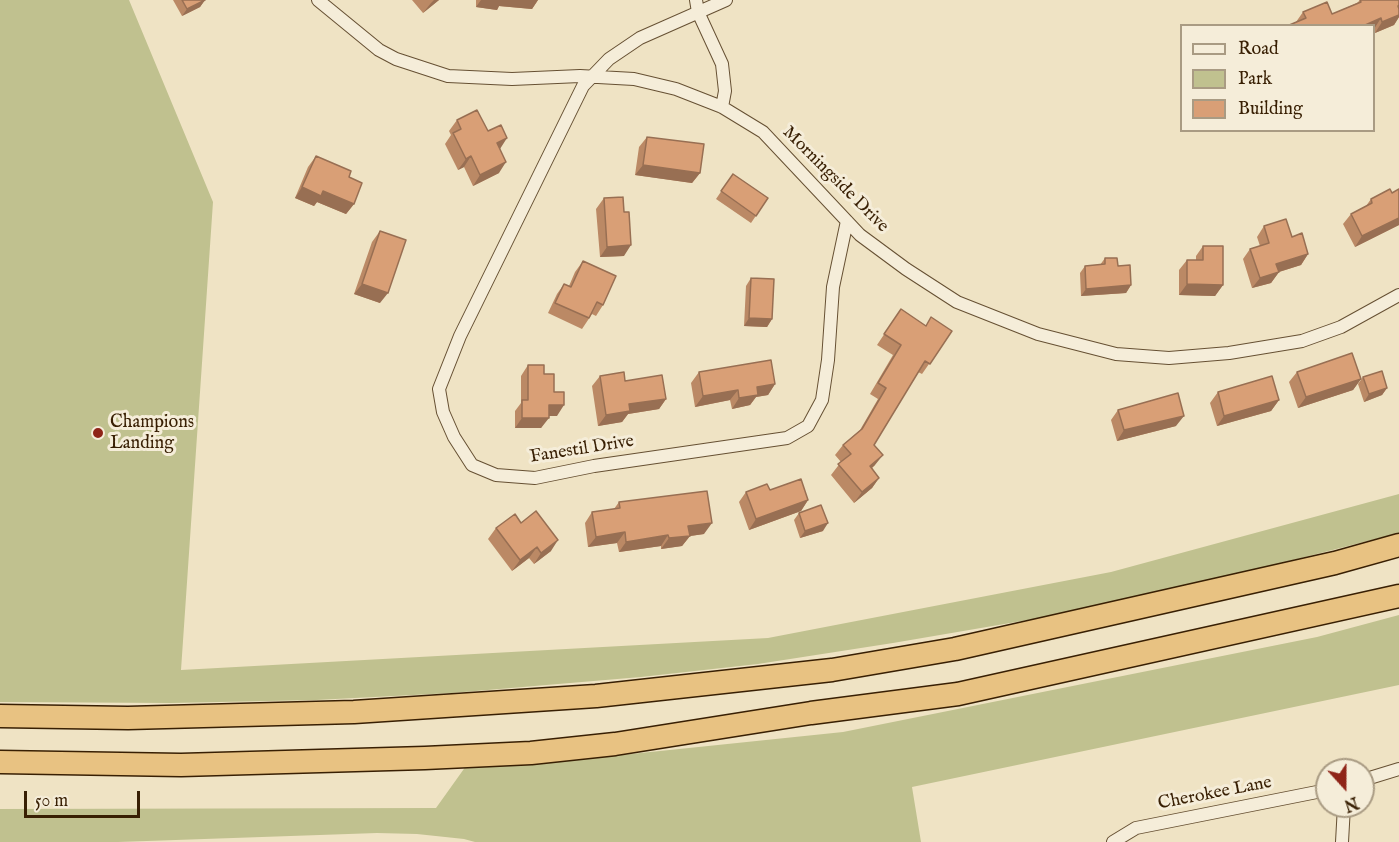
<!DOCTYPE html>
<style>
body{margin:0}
#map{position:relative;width:1399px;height:842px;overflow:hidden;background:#efe3c4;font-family:"IM FELL English",serif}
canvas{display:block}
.legend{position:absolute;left:1180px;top:24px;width:195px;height:108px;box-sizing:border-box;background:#f5edd9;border:2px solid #a99b83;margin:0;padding:8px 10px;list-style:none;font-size:18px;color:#381f03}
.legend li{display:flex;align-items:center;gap:12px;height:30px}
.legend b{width:30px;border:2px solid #a99b83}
.north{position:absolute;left:1315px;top:758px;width:60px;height:60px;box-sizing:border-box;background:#f5edd9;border:2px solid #a99b83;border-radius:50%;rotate:159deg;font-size:16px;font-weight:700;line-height:24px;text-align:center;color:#381f03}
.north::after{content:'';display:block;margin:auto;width:21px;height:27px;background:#8f2418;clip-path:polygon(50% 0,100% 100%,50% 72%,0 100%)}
.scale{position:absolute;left:24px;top:791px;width:116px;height:27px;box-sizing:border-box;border:3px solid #381f03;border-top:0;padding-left:8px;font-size:18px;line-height:21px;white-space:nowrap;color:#381f03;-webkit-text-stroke:4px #f5edd9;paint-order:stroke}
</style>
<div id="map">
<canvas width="1399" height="842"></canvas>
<ul class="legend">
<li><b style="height:8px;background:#f5edd9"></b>Road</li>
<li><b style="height:16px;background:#c0c18f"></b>Park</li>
<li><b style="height:16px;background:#d99f76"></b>Building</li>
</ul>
<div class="north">N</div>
<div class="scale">50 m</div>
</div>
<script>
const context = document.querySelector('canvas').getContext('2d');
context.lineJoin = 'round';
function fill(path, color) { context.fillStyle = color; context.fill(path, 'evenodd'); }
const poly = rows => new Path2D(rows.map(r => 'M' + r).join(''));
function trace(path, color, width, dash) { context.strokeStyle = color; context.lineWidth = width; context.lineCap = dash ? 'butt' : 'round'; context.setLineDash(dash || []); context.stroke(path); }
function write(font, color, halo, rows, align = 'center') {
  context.font = font + ' "IM FELL English",serif'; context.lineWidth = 6; context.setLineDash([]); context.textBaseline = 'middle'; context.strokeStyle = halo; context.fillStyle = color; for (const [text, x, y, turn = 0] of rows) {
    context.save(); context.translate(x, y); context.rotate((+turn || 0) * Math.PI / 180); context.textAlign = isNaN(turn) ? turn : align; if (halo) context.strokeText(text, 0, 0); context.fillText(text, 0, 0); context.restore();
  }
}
fill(poly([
 [0,0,129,0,213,202,181,670,768,638,1111,572,1399,494,1399,533,1211,581,1057,615,893,643,758,664,641,677,452,693,316,700,171,703,0,702],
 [1399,615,1399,685,912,787,921,842,475,842,464,839,417,834,377,833,118,842,0,842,0,809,436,808,466,766,554,762,843,732,1317,637]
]), '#c0c18f');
const minor = poly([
 [318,0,379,50,396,59,448,76,512,79,580,76,634,79,676,89,722,107,763,132,860,235,906,269,957,302,1038,334,1116,354,1169,358,1229,353,1302,341,1341,327,1399,295],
 [696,0,698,12,722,64,725,91,722,107],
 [726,0,640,38,609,59,583,86,460,336,439,389,443,412,454,437,472,465,496,475,535,478,594,466,787,438,808,426,822,400,828,360,833,287,847,221],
 [1363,780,1399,769],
 [1113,842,1136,828,1327,790],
 [1342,842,1344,806]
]);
const motorway = poly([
 [0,716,128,718,354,712,596,696,832,670,955,649,1335,563,1399,545],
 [0,762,181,765,425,758,531,753,615,744,811,713,958,694,1399,596]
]);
trace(minor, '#665033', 14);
trace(motorway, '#381f03', 25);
trace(minor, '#f5edd9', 12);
trace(motorway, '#e8c282', 22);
fill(poly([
 [173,0,205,0,200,7,182,16],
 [412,0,439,0,423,13],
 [476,0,538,0,532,9,499,6,497,10,476,7],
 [1360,0,1399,0,1399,17,1394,25,1375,33,1374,26,1296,22,1303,12,1332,14,1357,3],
 [457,120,488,131,499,149,499,173,473,186,464,167,458,170,445,144,451,135,449,131],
 [647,137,700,173,692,183,635,175,639,147],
 [316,156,349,177,354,204,346,214,317,202,314,206,295,198,308,167],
 [733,174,768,198,751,223,716,199],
 [1399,189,1399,225,1355,247,1343,224,1351,214,1366,206,1371,199,1392,193],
 [604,198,624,256,600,257,596,209],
 [1264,226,1292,237,1308,254,1301,265,1279,272,1271,283,1252,288,1243,259,1250,249,1260,246,1257,237],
 [380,231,380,303,354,294,372,242],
 [1203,246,1223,285,1215,296,1179,295,1179,270,1187,260,1196,260,1196,256],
 [1105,258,1118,266,1131,285,1126,293,1081,296,1080,273,1085,266,1100,265],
 [583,261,603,305,596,316,592,314,582,329,548,313,557,294,564,284,569,286,575,272],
 [751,278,772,319,767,327,744,326,746,286],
 [901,309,926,326,952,331,922,374,918,372,874,445,875,465,872,468,879,478,872,488,854,503,831,475,841,462,835,455,843,445,860,430,878,399,870,394,893,355,877,345],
 [528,365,554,392,557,416,549,416,541,428,515,428,515,411,521,403,521,376],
 [699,372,775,384,768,395,756,397,750,405,732,409,730,400,695,407,691,383],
 [1297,372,1361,379,1353,390,1298,408,1289,382],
 [600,376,625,381,666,399,659,409,628,414,622,422,598,426,592,386],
 [1363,377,1387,388,1382,395,1364,402,1358,384],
 [1218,392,1279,400,1271,411,1217,426,1210,403],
 [1118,410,1176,426,1117,441,1111,420],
 [770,490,808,500,801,511,749,530,739,502,746,492],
 [619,502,704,534,690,536,682,546,661,549,661,546,619,552,617,543,588,547,585,523,592,512,614,509],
 [799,513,823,531,800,538,794,520],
 [521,523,551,551,534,564,529,558,512,571,488,539,496,528]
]), '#bb8965');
fill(poly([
 [205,0,200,7,182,16,187,9],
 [434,0,439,0,423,13,431,3],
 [481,0,538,0,532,9,499,6,497,10,476,7],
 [1399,15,1399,17,1394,25,1375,33,1382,22],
 [1381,18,1374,29,1374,26,1363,26],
 [507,138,500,149,489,154,497,143],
 [471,156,464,167,458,170,466,159],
 [506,162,499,173,473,186,480,175],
 [643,165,700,173,692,183,635,175],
 [302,187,323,191,354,204,346,214,317,202,314,206,295,198],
 [1399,218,1399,225,1355,247,1362,236],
 [631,245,624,256,600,257,607,247],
 [1308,254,1301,265,1269,275,1279,272,1271,283,1252,288,1260,278,1276,264],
 [362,284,388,293,380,303,354,294],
 [1187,284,1223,285,1215,296,1179,295],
 [1131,285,1126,293,1081,296,1086,289],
 [749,318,772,319,767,327,744,326],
 [1361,379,1353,390,1298,408,1306,397],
 [775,384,768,395,756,397,750,405,732,409,739,398,757,387],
 [1387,388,1382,395,1364,402,1369,394],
 [738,390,730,400,695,407,703,396],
 [666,399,659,409,628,414,622,422,598,426,606,415,629,404],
 [1279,400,1271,411,1217,426,1224,416],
 [549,405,564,405,557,416,541,416],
 [1184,416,1176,426,1117,441,1124,430],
 [522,418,549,418,541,428,515,428],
 [883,455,875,465,862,476,870,466],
 [879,478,872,488,854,503,862,492],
 [808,500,801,511,749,530,756,519],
 [712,523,704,534,690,536,682,546,661,549,669,538,688,526],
 [828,523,823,531,800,538,805,531],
 [625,532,617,543,588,547,596,537],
 [668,535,661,546,619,552,626,542],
 [558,540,551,551,534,564,541,553],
 [537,547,529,558,512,571,520,560]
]), '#986f53');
const building = poly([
 [182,0,205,0,187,9,182,0],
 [1360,0,1399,0,1399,5,1398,6,1399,9,1399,15,1382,22,1381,18,1363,26,1287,26,1306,18,1303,12,1327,2,1332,14,1361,2,1360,0],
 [477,110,488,131,501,125,507,138,497,143,506,162,480,175,471,156,466,159,453,133,461,129,457,120,477,110],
 [647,137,704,144,700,173,643,165,647,137],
 [316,156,351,171,349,177,362,183,354,204,323,191,321,196,302,187,316,156],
 [733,174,768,198,756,216,721,191,733,174],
 [1390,189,1392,193,1399,189,1399,218,1362,236,1351,214,1372,203,1371,199,1390,189],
 [623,197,624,212,629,212,631,245,607,247,604,198,623,197],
 [1286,219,1292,237,1302,233,1308,254,1276,264,1279,272,1260,278,1250,249,1269,243,1264,226,1286,219],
 [380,231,406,240,388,293,362,284,380,231],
 [1203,246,1223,246,1223,285,1187,284,1187,260,1203,260,1203,246],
 [1105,258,1117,258,1118,266,1130,265,1131,285,1086,289,1085,266,1105,264,1105,258],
 [583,261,616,276,603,305,597,302,589,318,555,303,564,284,571,287,583,261],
 [751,278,774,279,772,319,749,318,751,278],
 [901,309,926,326,931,317,952,331,930,364,925,361,874,445,883,455,870,466,879,478,862,492,838,464,851,454,843,445,862,429,886,388,878,383,901,345,884,334,901,309],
 [1352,353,1361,379,1306,397,1297,372,1352,353],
 [771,360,775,384,757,387,758,395,739,398,738,390,703,396,699,372,771,360],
 [528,365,544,365,544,374,554,374,554,392,564,392,564,405,549,405,549,418,522,418,522,400,528,400,528,365],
 [1382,371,1387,388,1369,394,1363,377,1382,371],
 [624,372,625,381,662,375,666,399,629,404,630,411,606,415,600,376,624,372],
 [1272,376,1279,400,1224,416,1218,392,1272,376],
 [1178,393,1184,416,1124,430,1118,410,1178,393],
 [801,479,808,500,756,519,746,492,767,484,770,490,801,479],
 [707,491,712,523,688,526,690,536,669,538,668,535,626,542,625,532,596,537,592,512,620,508,619,502,707,491],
 [821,505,828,523,805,531,799,513,821,505],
 [536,511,558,540,541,553,537,547,520,560,496,528,515,514,521,523,536,511]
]);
fill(building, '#d99f76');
trace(building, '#986f53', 1.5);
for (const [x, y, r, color] of [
 [98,433,6,"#8f2418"]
]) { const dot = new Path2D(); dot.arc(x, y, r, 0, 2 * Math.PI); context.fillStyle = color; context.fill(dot); trace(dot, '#f5edd9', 2); }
write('18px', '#381f03', '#f5edd9', [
 ["Morningside Drive",835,180,45],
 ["Fanestil Drive",582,450,-9],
 ["Cherokee Lane",1215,794,-11]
]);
write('18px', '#381f03', '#f5edd9', [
 ["Champions",110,423],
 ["Landing",110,444]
], 'left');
</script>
